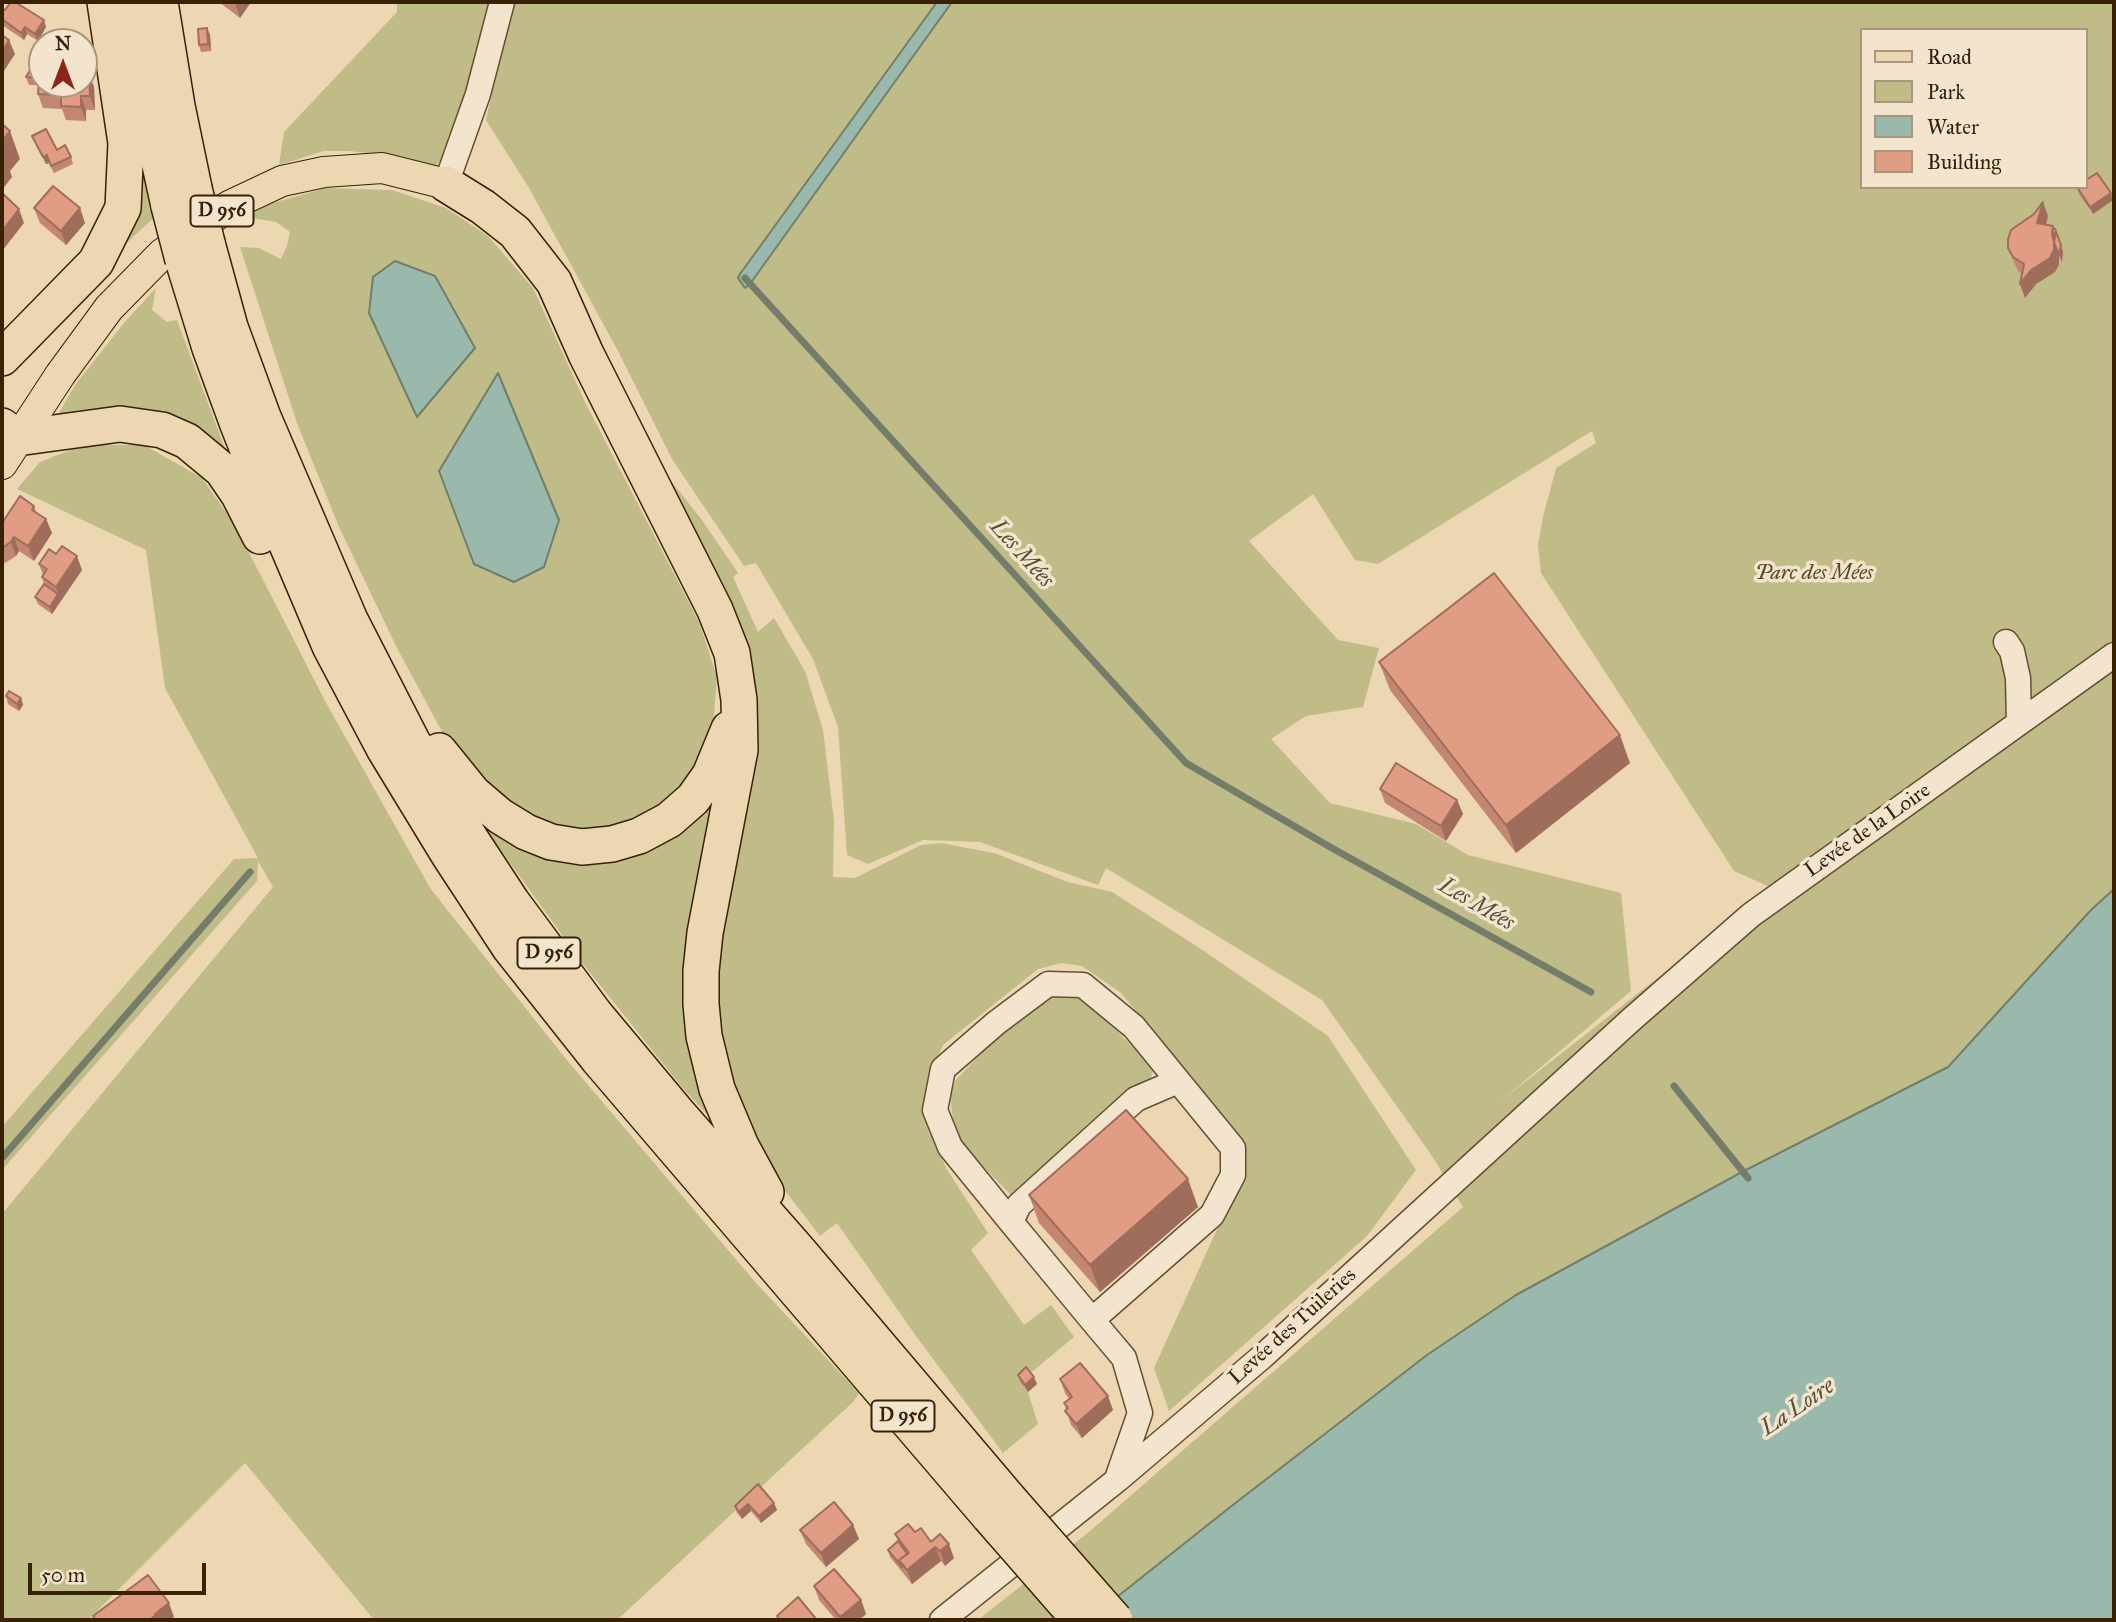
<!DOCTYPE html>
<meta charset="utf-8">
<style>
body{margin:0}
#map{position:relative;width:2116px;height:1622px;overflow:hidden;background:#edd6b2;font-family:"IM FELL Great Primer",serif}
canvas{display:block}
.frame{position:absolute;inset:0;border:4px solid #392204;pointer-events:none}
.legend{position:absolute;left:1860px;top:28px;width:228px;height:161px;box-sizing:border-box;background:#f3e4cd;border:2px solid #a9967d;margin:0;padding:9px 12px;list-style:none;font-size:21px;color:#392204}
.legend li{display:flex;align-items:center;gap:14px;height:35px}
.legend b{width:35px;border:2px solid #a9967d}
.north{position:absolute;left:28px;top:28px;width:70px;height:70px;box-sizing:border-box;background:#f3e4cd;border:2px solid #a9967d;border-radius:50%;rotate:0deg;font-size:19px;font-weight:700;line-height:28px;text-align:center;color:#392204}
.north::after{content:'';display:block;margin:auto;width:24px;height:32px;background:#8f2418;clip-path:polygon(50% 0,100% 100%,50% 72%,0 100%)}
.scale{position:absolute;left:28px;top:1563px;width:178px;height:32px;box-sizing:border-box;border:4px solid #392204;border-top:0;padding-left:9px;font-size:21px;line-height:24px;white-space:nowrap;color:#392204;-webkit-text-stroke:5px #f3e4cd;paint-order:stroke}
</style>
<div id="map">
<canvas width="2116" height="1622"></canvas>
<div class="frame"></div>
<ul class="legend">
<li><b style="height:9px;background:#edd6b2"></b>Road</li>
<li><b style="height:19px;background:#bfbc88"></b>Park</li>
<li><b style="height:19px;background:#99b9ac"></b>Water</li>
<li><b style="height:19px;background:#e19c84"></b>Building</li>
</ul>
<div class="north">N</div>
<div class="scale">50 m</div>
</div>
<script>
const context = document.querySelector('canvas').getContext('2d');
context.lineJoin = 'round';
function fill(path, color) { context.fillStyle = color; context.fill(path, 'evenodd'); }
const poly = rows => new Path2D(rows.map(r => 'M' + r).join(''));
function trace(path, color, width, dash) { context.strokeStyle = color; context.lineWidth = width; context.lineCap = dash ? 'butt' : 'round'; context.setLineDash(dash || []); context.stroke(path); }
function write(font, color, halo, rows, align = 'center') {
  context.font = font + ' "IM FELL Great Primer",serif'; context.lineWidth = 7; context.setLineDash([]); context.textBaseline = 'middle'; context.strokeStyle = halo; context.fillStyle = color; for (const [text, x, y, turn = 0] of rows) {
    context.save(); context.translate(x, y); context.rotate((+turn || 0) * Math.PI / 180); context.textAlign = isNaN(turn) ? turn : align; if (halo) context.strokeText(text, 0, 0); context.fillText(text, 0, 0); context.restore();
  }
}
fill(poly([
 [397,2,495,2,449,149,436,166,404,157,349,151,324,151,279,165,284,132,397,12],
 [513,2,937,2,925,18,881,100,952,2,2114,2,2114,889,2091,910,1948,1067,1742,1172,1229,1508,1088,1620,978,1620,1090,1531,1463,1207,1432,1156,1322,1000,1106,868,1098,885,980,842,923,840,868,864,847,855,838,727,813,659,756,563,744,566,672,459,618,351,529,188,486,120],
 [1862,30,2086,30,2086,187,1862,187],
 [1592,431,1596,443,1556,468,1543,517,1538,545,1541,573,1734,871,1772,888,1502,1100,1631,991,1621,893,1468,855,1416,824,1330,803,1271,739,1306,716,1363,707,1379,648,1338,640,1249,541,1313,494,1355,560,1378,564],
 [138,145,156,216,99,268],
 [326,188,392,190,446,208,488,236,533,288,586,404,699,622,717,677,712,740,693,779,669,805,603,834,520,821,447,741,397,648,339,527,297,423,240,247,259,248,281,259,287,246,290,232,276,222,252,218,234,224,269,204],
 [156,288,152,310,167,322,177,320,230,462,54,422,75,385,124,323],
 [83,445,144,445,202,478,235,525,325,701,430,888,566,1059,756,1283,859,1393,853,1402,617,1620,374,1620,245,1463,88,1620,2,1620,2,1214,273,887,258,861,257,881,2,1170,2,1127,234,859,258,858,165,688,146,550,17,489,40,462],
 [663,471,702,520,738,573,733,577,758,632,774,618,805,671,823,730,834,821,833,877,855,878,921,845,941,843,994,853,1068,882,1112,892,1201,949,1328,1036,1416,1170,1367,1236,1169,1411,1154,1368,1244,1170,1238,1136,1121,993,1082,966,1062,963,1038,969,943,1045,930,1076,927,1124,946,1168,988,1233,971,1250,1024,1325,1051,1305,1074,1337,1021,1381,1028,1392,1038,1424,1003,1453,916,1336,837,1223,820,1236,756,1153,722,1078,707,997,754,738],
 [719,787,697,898,723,1132,681,1086,583,964,487,831,520,848,553,859],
 [1066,994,1086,1000,1154,1068,1149,1083,1128,1093,1011,1195,969,1152,954,1128,950,1096,956,1080,983,1051,1046,998]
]), '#bfbc88');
const water = poly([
 [937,2,952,2,750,284,745,288,738,278,740,274,937,2],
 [395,261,435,276,475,348,417,417,369,313,373,277,395,261],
 [498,373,559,520,544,567,514,582,474,564,439,471,498,373],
 [2114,889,2114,1620,1088,1620,1229,1508,1427,1355,1516,1295,1742,1172,1948,1067,2091,910,2114,889]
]);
fill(water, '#99b9ac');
trace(water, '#737d69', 2);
trace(poly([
 [745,278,1186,763,1330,847,1591,992],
 [1674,1086,1748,1178],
 [2,1158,250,872]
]), '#737d69', 7);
const minor = poly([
 [446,184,478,94,502,2],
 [2006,642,2012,651,2018,678,2019,723],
 [1011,1222,1019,1205,1136,1099,1178,1081],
 [1092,1320,1212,1215,1233,1175,1233,1148,1134,1027,1083,985,1048,984,996,1023,943,1069,935,1110,950,1147,1011,1222,1092,1320,1124,1358,1140,1413,1117,1479],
 [942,1620,1117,1480,1263,1356,1632,1019,1751,915,2114,655]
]);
const major = poly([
 [2,464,60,375,109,308,162,254,229,206,282,181,324,172,382,168,446,184]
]);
const highway = poly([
 [132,2,153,133,169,206],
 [160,2,177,106,194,188],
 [446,184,483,207,515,232,554,282,586,354,715,610,732,653,739,700,740,750,705,933,701,971,701,1004,704,1036,717,1089,741,1146,766,1192],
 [207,243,230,327,263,417,350,620,412,741,470,838,512,902,595,1014,676,1111,798,1250,1009,1499],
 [183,260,210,348,237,422,263,488,330,646,385,750,449,855,510,948,598,1059,989,1516],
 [2,358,96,262,123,208,126,143,105,2],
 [2,426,17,438,120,424,162,430,187,441,222,470,239,495,260,536],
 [439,751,473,793,500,816,526,832,551,842,582,847,612,844,639,836,669,820,693,799,710,775,729,729]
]);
trace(minor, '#664f30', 27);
trace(major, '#392204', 32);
trace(highway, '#392204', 38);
trace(minor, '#f3e4cd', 24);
trace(major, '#edd6b2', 30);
trace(highway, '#edd6b2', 35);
const highwayBridge = poly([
 [194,188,207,243],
 [169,206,183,260],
 [1009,1499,1115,1620],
 [989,1516,1080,1620]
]);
trace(highwayBridge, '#392204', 38, []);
trace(highwayBridge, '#edd6b2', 35);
fill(poly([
 [219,2,251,2,240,18],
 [2,8,46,27,38,41,27,34,24,40,2,25],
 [207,28,210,35,211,51,201,52,199,45],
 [42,60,42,84,94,87,95,110,86,110,86,121,66,120,62,109,43,108,38,94,38,85,29,85,26,77],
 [32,136,57,150,71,157,73,164,54,173,49,163,46,164],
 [2077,187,2113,200,2093,214,2079,194],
 [34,208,85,223,66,245,40,223],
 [2048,216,2046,224,2053,226,2063,252,2062,262,2059,254,2059,264,2055,272,2036,284,2025,298,2022,274,2018,271,2008,248],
 [34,506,37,514,46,519,52,533,34,561,19,551,16,556,5,563,2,561,2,523],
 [56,554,82,570,52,614,38,604,35,597,44,584,42,577,43,575,39,564],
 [1379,662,1630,763,1516,853,1390,690],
 [6,696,21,698,23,705,19,711,8,704],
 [1380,789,1457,800,1463,814,1446,841,1385,803],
 [1029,1195,1198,1207,1100,1292,1039,1223],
 [1018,1375,1037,1384,1028,1392,1020,1382],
 [1060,1379,1113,1410,1082,1438,1071,1425,1064,1403,1069,1399,1065,1393],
 [774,1503,777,1510,761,1523,751,1511,742,1519,737,1513,735,1506],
 [853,1525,859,1539,826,1567,806,1544,800,1530],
 [915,1532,931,1542,954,1558,945,1566,941,1561,912,1584,890,1557,888,1550,898,1541,895,1534],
 [814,1586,861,1600,866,1614,859,1620,836,1620,819,1600]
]), '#c28672');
fill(poly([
 [236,2,251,2,240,18,235,3],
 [44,20,46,27,38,41,35,34],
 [25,27,27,34,24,40,21,33],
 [207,28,210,35,211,51,208,44],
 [9,40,15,54,2,74,2,52],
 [89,73,94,87,95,110,90,96],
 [81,96,86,110,86,121,81,107],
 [10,131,20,159,10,171,12,177,2,190,2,141],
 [47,155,49,163,46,164,43,157],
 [2111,193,2113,200,2093,214,2090,207],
 [2043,202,2048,216,2044,231,2037,223],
 [80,208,85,223,66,245,61,231],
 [19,209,24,223,2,251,2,231],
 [2053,226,2058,240,2057,249,2059,256,2059,264,2055,272,2036,284,2025,298,2020,284,2052,235],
 [2061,245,2063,252,2062,262,2059,255],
 [46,519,52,533,34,561,28,546],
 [14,537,19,551,16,556,11,542],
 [77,556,82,570,52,614,50,607,58,594,56,587],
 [21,698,23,705,19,711,17,704],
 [1620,735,1630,763,1516,853,1506,825],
 [1457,800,1463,814,1446,841,1441,826],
 [1188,1179,1198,1207,1100,1292,1090,1265],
 [1034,1377,1037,1384,1028,1392,1025,1385],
 [1108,1396,1113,1410,1082,1438,1076,1424],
 [774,1503,777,1510,761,1523,759,1516],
 [748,1504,751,1511,742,1519,739,1512],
 [853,1525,859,1539,826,1567,821,1553],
 [949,1544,954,1558,945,1566,940,1551],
 [935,1547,941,1561,912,1584,907,1570],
 [861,1600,866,1614,859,1620,841,1620,840,1617],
 [169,1603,174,1617,170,1620,149,1620,155,1614]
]), '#9e6d5c');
const building = poly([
 [11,2,15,2,44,20,35,34,25,27,21,33,2,19,2,8,5,10,11,2],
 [207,28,208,44,199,45,198,29,207,28],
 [2,35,9,40,2,52,2,35],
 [72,35,81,39,81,42,72,42,72,35],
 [38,57,42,60,42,78,26,77,38,57],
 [84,73,89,73,90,96,81,96,81,107,61,106,61,95,38,94,39,80,42,80,42,84,84,84,84,73],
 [2,124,10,131,2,141,2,124],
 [46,129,57,150,65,145,71,157,51,166,47,155,43,157,32,136,46,129],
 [2097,173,2111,193,2090,207,2077,187,2086,187,2086,180,2097,173],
 [53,186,80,208,61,231,34,208,53,186],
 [2,193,19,209,2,231,2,193],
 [2043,202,2037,223,2053,226,2052,235,2054,242,2054,250,2050,258,2031,270,2020,284,2024,264,2013,257,2008,248,2008,239,2011,230,2034,214,2043,202],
 [2053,228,2055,229,2061,245,2059,255,2054,242,2056,233,2052,232,2053,228],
 [20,496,34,506,32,510,46,519,28,546,14,537,11,542,2,548,2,523,20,496],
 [62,546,77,556,56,587,42,577,47,569,39,564,49,549,56,554,62,546],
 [1494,573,1620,735,1506,825,1379,662,1494,573],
 [44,584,58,594,50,607,35,597,44,584],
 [9,691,21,698,17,704,6,696,9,691],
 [1396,763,1457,800,1441,826,1380,789,1396,763],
 [1126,1110,1188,1179,1090,1265,1029,1195,1126,1110],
 [1080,1363,1108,1396,1076,1424,1065,1411,1068,1408,1064,1403,1072,1397,1060,1379,1080,1363],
 [1026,1367,1034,1377,1025,1385,1018,1375,1026,1367],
 [758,1484,774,1503,759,1516,748,1504,739,1512,735,1506,758,1484],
 [834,1502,853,1525,821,1553,800,1530,834,1502],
 [908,1524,915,1532,921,1528,931,1542,940,1534,949,1544,940,1551,935,1547,907,1570,899,1560,909,1553,895,1534,908,1524],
 [898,1541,907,1554,899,1560,902,1567,888,1550,898,1541],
 [834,1569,861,1600,840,1617,814,1586,834,1569],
 [148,1575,169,1603,155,1614,156,1615,149,1620,96,1620,93,1616,148,1575],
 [798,1597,817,1620,780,1620,777,1616,798,1597]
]);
fill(building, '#e19c84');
trace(building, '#9e6d5c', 2);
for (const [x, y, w] of [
 [222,211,63],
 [549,953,63],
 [903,1416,63]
]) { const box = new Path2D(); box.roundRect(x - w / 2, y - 15.5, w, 31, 5); context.fillStyle = '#f3e4cd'; context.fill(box); trace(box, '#392204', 2); }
write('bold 19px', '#392204', null, [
 ["D 956",222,211],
 ["D 956",549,953],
 ["D 956",903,1416]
]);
write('italic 21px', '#5a4825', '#f3e4cd', [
 ["Parc des Mées",1814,574]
]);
write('21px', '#392204', '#f3e4cd', [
 ["Levée de la Loire",1868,831,-35],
 ["Levée des Tuileries",1293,1327,-42]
]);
write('italic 23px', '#564f36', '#f3e4cd', [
 ["Les Mées",1021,554,48],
 ["Les Mées",1476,905,30],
 ["La Loire",1798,1408,-34]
]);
</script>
